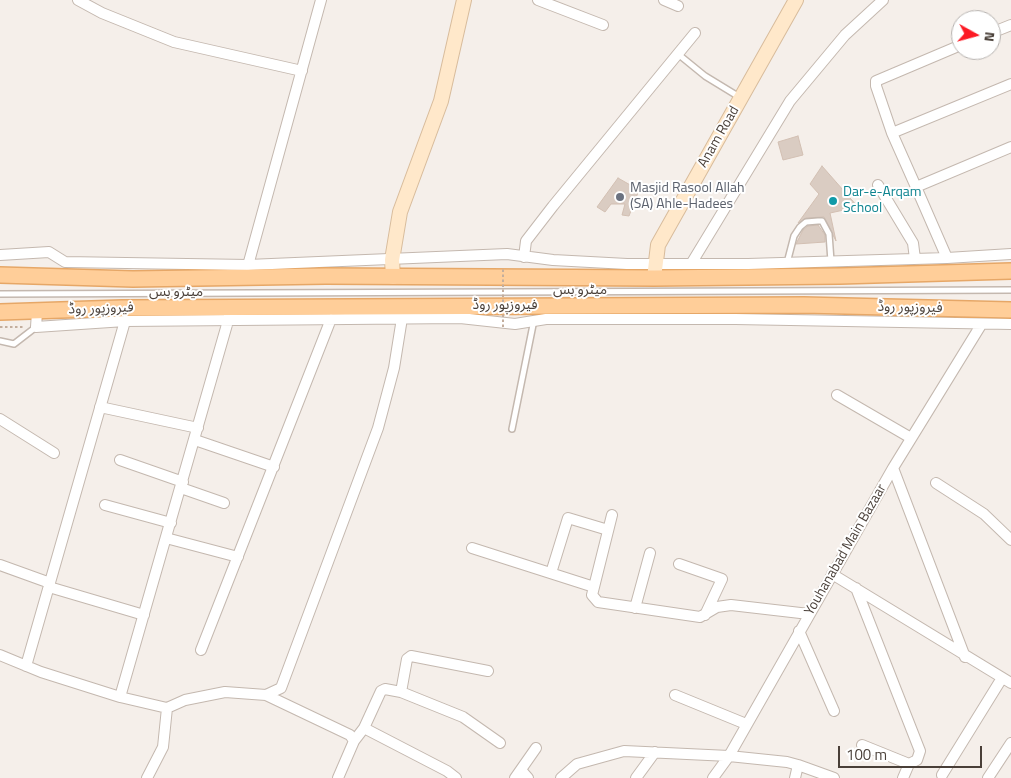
<!DOCTYPE html>
<meta charset="utf-8">
<style>
body{margin:0}
#map{position:relative;width:1011px;height:778px;overflow:hidden;background:#f5efea;font-family:"Titillium Web",sans-serif}
canvas{display:block}
.north{position:absolute;left:951px;top:10px;width:50px;height:50px;box-sizing:border-box;background:#fff;border:1px solid #b6b2af;border-radius:50%;rotate:97deg;font-size:14px;font-weight:700;line-height:20px;text-align:center;color:#493f38}
.north::after{content:'';display:block;margin:auto;width:18px;height:22px;background:#fc1a24;clip-path:polygon(50% 0,100% 100%,50% 72%,0 100%)}
.scale{position:absolute;left:838px;top:746px;width:144px;height:22px;box-sizing:border-box;border:2px solid #493f38;border-top:0;padding-left:6px;font-size:15px;line-height:18px;white-space:nowrap;color:#493f38;-webkit-text-stroke:4px #fff;paint-order:stroke}
</style>
<div id="map">
<canvas width="1011" height="778"></canvas>
<div class="north">N</div>
<div class="scale">100 m</div>
</div>
<script>
const context = document.querySelector('canvas').getContext('2d');
context.lineJoin = 'round';
function fill(path, color) { context.fillStyle = color; context.fill(path, 'evenodd'); }
const poly = rows => new Path2D(rows.map(r => 'M' + r).join(''));
function trace(path, color, width, dash) { context.strokeStyle = color; context.lineWidth = width; context.lineCap = dash ? 'butt' : 'round'; context.setLineDash(dash || []); context.stroke(path); }
function write(font, color, halo, rows, align = 'center') {
  context.font = font + ' "Titillium Web","Noto Sans Arabic",sans-serif'; context.lineWidth = 4; context.setLineDash([]); context.textBaseline = 'middle'; context.strokeStyle = halo; context.fillStyle = color; for (const [text, x, y, turn = 0] of rows) {
    context.save(); context.translate(x, y); context.rotate((+turn || 0) * Math.PI / 180); context.textAlign = isNaN(turn) ? turn : align; if (halo) context.strokeText(text, 0, 0); context.fillText(text, 0, 0); context.restore();
  }
}
const building = poly([
 [798,136,803,155,783,160,778,142,798,136],
 [822,166,858,207,830,213,836,241,824,217,806,218,798,223,819,194,810,184,822,166],
 [618,178,639,190,629,216,622,215,625,204,611,204,605,212,597,207,618,178],
 [818,225,825,235,825,242,796,244,803,230,808,226,818,225]
]);
fill(building, '#daccc2');
trace(building, '#d2bfb2', 1);
const lane = poly([
 [678,54,705,76,741,98],
 [787,263,794,236,800,227,806,222,818,221,822,221,829,234,831,261],
 [0,294,1011,290],
 [0,341,14,344,36,327],
 [512,429,534,320]
]);
const street = poly([
 [78,0,102,13,174,42,302,71],
 [538,0,603,25],
 [664,0,678,6],
 [991,33,1011,25],
 [892,133,876,86,876,81,961,45],
 [878,185,913,243,915,259],
 [916,187,892,133,1011,84],
 [0,255,49,252,65,262,248,265,507,254,553,260,627,264,748,264,947,258,1011,254],
 [524,257,526,241,553,206,695,33],
 [947,258,916,187,1011,147],
 [691,264,790,101,845,35,883,0],
 [247,269,321,0],
 [37,312,36,327,125,321,460,318,515,324,546,319,735,319,1011,324],
 [837,395,911,438],
 [100,407,198,428],
 [0,419,54,453],
 [195,440,274,467],
 [120,460,183,482],
 [893,468,965,657],
 [936,483,984,514,1011,540],
 [181,488,224,503],
 [105,505,171,523],
 [612,515,592,595,598,602,700,617,717,607,731,605,809,614],
 [166,538,238,557],
 [472,548,594,587],
 [679,564,722,579,705,615],
 [0,565,50,583],
 [551,573,568,518,608,530],
 [832,574,1011,683],
 [49,587,144,615],
 [856,588,920,751,917,760,909,764,903,778],
 [635,608,650,553],
 [799,631,834,711],
 [201,650,331,319],
 [0,655,41,672,120,697,167,708,185,700,225,692,266,695,281,688,378,428,394,368,403,312],
 [26,666,125,321],
 [401,692,407,659,411,656,488,671],
 [266,695,350,735,354,741,338,778],
 [675,695,746,724],
 [120,697,230,314],
 [364,728,447,771,456,778],
 [354,741,364,728,381,691,385,689,401,692,463,717,500,743],
 [862,745,909,764],
 [798,765,834,778],
 [521,770,528,778],
 [942,775,1002,678],
 [147,778,163,747,167,708],
 [515,778,536,748],
 [561,778,577,764,624,751,729,756,787,762,798,765,795,778],
 [636,778,655,752],
 [713,778,729,756,893,468,981,325],
 [988,778,1011,743]
]);
const secondary = poly([
 [393,277,392,260,400,212,441,101,464,0],
 [654,278,658,245,796,0]
]);
const primary = poly([
 [0,275,133,279,326,276,654,278,840,276,1011,271],
 [0,312,122,308,804,305,1011,310]
]);
trace(lane, '#c4b8af', 8);
trace(street, '#c4b8af', 12);
trace(secondary, '#d8bc9c', 16);
trace(primary, '#e6a767', 18);
trace(poly([
 [0,327,25,327]
]), '#c3ae9d', 2, [2.5, 2.5]);
trace(lane, '#fff', 5);
trace(street, '#fff', 10);
trace(secondary, '#ffe8ca', 14);
trace(primary, '#ffce99', 15);
trace(poly([
 [503,327,503,269]
]), '#c3ae9d', 2, [2.5, 2.5]);
for (const [x, y, r, color] of [
 [620,197,5,"#6b7280"],
 [833,201,5,"#0f9aa8"]
]) { const dot = new Path2D(); dot.arc(x, y, r, 0, 2 * Math.PI); context.fillStyle = color; context.fill(dot); trace(dot, '#fff', 2); }
write('14px', '#493f38', '#fff', [
 ["Anam Road",719,137,-60],
 ["میٹرو بس",580,291],
 ["میٹرو بس",176,293],
 ["فیروزپور روڈ",505,306],
 ["فیروزپور روڈ",910,308,1],
 ["فیروزپور روڈ",101,309,-2],
 ["Youhanabad Main Bazaar",846,550,-60]
]);
write('14px', '#5b616d', '#fff', [
 ["Masjid Rasool Allah",630,189],
 ["(SA) Ahle-Hadees",630,205]
], 'left');
write('14px', '#0d838f', '#fff', [
 ["Dar-e-Arqam",843,193],
 ["School",843,209]
], 'left');
</script>
